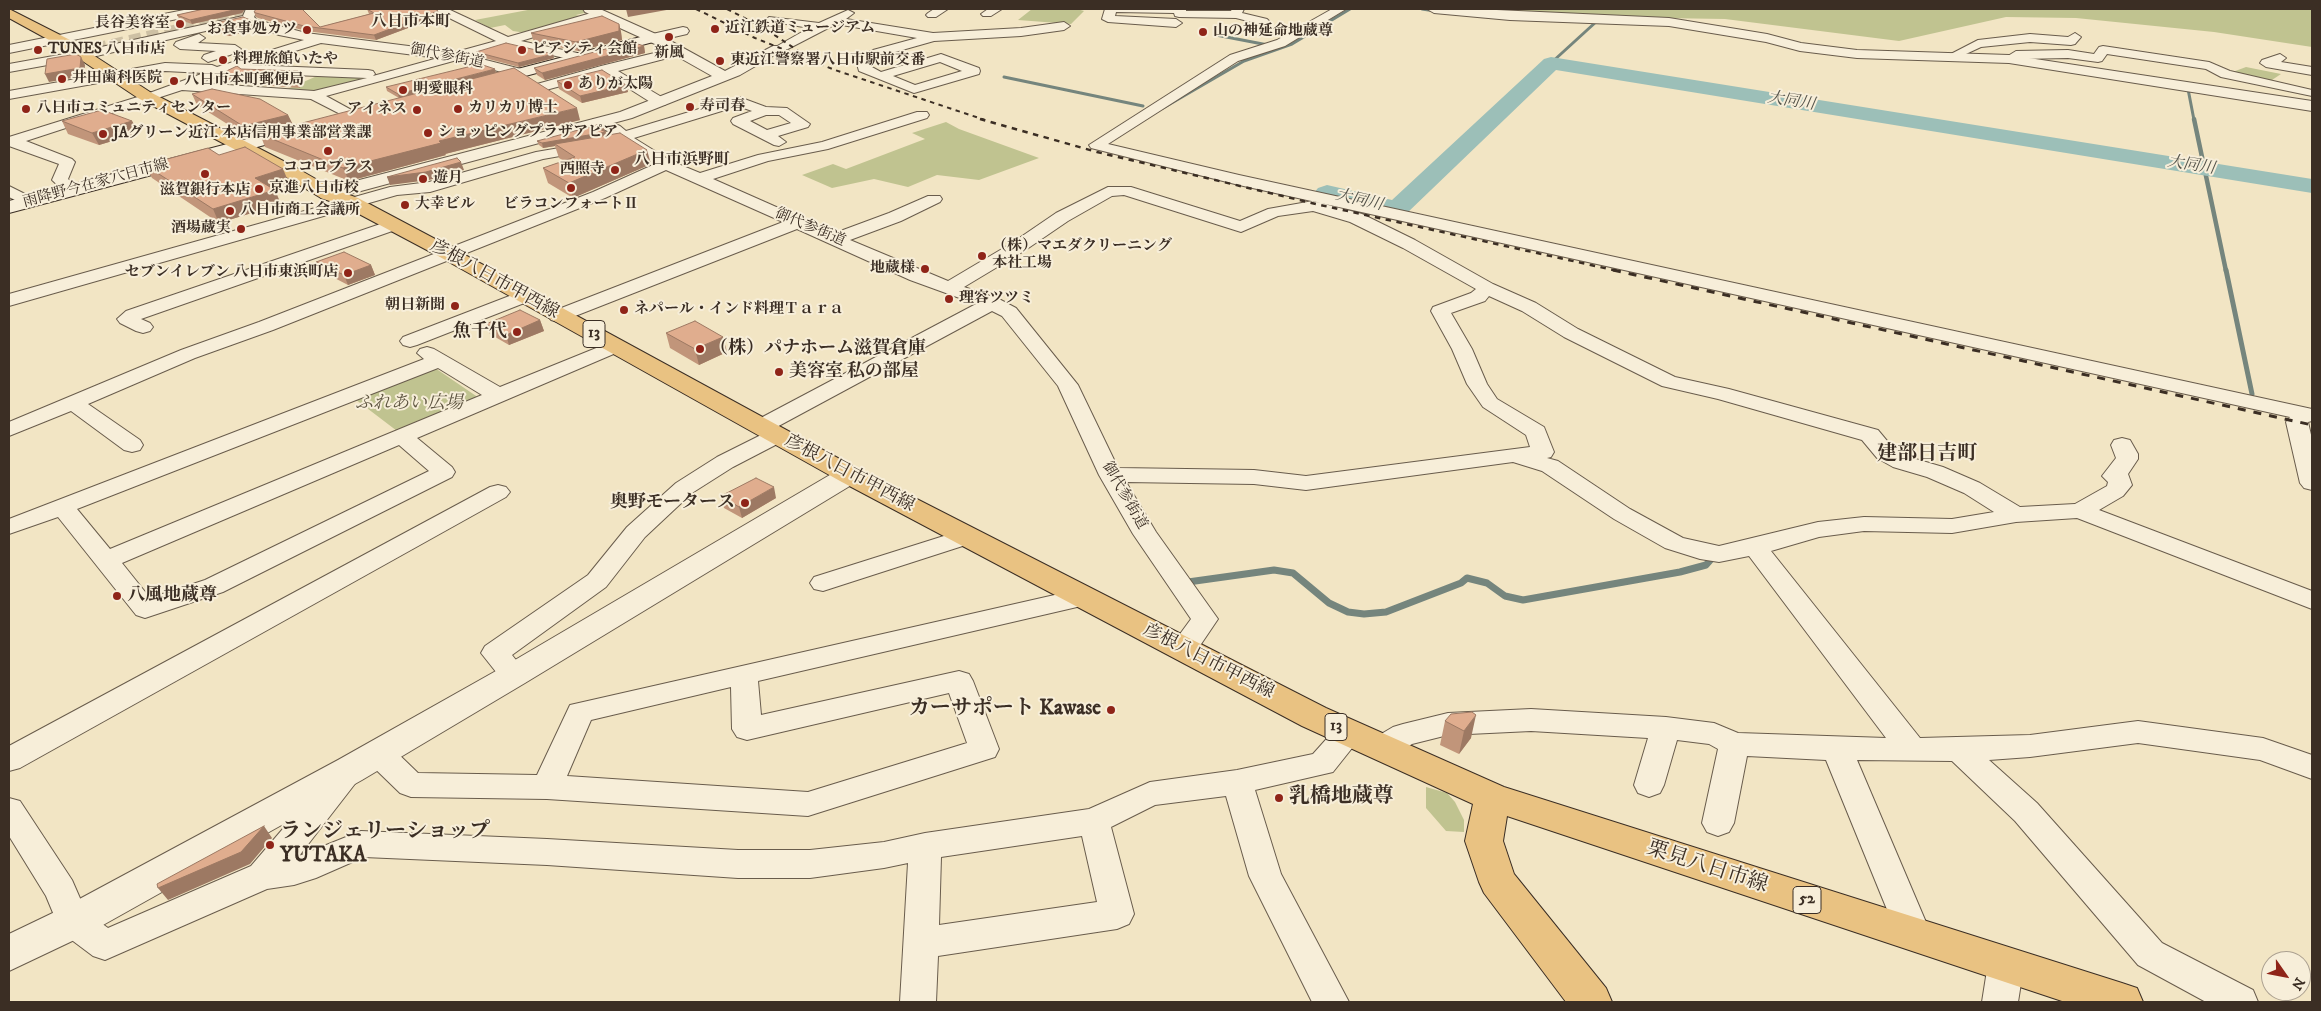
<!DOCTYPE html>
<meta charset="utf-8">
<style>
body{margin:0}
#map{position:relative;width:2321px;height:1011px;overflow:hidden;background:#f2e5c4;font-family:"IM FELL DW Pica",serif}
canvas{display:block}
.frame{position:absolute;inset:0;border:10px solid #3b2e24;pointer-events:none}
.north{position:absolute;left:2261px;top:951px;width:50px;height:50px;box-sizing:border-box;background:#f7eed9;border:1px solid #aca191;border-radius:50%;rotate:123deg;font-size:14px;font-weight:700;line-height:20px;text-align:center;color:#3b2e24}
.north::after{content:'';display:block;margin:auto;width:18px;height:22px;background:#8f2418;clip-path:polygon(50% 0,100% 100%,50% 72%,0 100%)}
</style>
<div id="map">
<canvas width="2321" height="1011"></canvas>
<div class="frame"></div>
<div class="north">N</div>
</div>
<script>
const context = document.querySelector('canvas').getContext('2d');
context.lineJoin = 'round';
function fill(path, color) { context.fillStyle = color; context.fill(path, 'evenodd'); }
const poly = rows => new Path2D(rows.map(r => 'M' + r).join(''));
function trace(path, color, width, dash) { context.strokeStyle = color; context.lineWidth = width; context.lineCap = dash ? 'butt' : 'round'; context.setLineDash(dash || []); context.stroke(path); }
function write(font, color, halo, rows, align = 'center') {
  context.font = font + ' "IM FELL DW Pica","Noto Serif JP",serif'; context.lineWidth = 4; context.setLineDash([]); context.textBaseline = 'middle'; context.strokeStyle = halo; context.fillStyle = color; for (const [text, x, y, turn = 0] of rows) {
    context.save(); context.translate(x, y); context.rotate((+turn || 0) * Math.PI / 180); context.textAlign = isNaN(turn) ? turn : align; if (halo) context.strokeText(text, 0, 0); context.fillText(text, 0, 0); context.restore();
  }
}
fill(poly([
 [533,9,582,9,588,12,576,15,583,17,526,33,513,31,505,25,490,28,475,20],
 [1032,9,1077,9,1084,11,1071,24,1018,20],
 [1519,9,2312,9,2312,47,2214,32,2076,18,2006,17,1899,41,1725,19,1597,17,1517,12],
 [2246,67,2281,74,2269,82,2230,73],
 [324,73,374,76,374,78,317,93,285,90],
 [946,122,959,129,1039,158,979,180,937,175,908,187,874,179,832,188,802,175,833,164,846,169,925,139,912,133],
 [435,368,482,400,401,434,355,399],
 [1426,787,1447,793,1455,802,1464,820,1464,832,1446,831,1426,808]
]), '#c0c390');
trace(poly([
 [1422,9,1435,11],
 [1216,35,1268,45],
 [1551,63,1597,21],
 [1004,77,1143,106],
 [2193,90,2188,89,2194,120],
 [1163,108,1244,61,1292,44,1350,9]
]), '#75857d', 3);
trace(poly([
 [2194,119,2226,271]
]), '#75857d', 4.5);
trace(poly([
 [2226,270,2252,394]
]), '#75857d', 5);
trace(poly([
 [1188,582,1274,570,1293,573,1329,603,1348,612,1364,614,1386,612,1461,583,1467,578,1487,583,1505,596,1523,600,1680,572,1706,565,1714,556]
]), '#75857d', 7);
fill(poly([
 [1551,57,2312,179,2312,193,1556,70,1406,214,1397,217,1327,201,1318,198,1314,193,1318,188,1327,185,1392,200,1544,59,1551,57]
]), '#9cbfb8');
trace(poly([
 [77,53,248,14]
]), '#cdc0a4', 12, [12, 6]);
const minor = poly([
 [246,9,258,9,254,17,257,20,306,33,456,52,496,41,435,11,433,9,448,9,508,37,598,11,604,14,602,16,521,41,582,54,584,57,582,60,578,61,507,45,470,56,525,70,526,73,525,76,520,77,457,60,326,96,357,113,359,116,352,120,311,99,182,90,26,141,72,159,75,162,68,179,80,190,78,193,72,195,66,193,52,180,59,164,9,146,9,137,144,95,204,73,165,71,9,99,9,91,165,63,212,65,217,67,304,40,279,35,245,22,92,57,9,72,9,64,92,49,243,16,246,9],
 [321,43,438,58,373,76,375,74,373,71,368,70,250,65,321,43],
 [238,69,244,73,367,78,314,91,199,83,238,69],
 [934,9,948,9,936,17,928,17,926,15,928,13,934,9],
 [988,9,1002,9,991,16,983,16,981,14,988,9],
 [1105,9,1186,9,1186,11,1231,11,1232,9,1244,9,1242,13,1267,19,1269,21,1263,25,1236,18,1179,17,1175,16,1174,13,1116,12,1115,16,1176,19,1182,23,1176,27,1108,22,1102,19,1105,9],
 [1332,9,1346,9,1285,46,1238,61,1108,144,1239,175,2312,409,2312,421,2308,422,2312,439,2312,490,2304,488,2300,483,2286,422,2290,417,1239,185,1091,148,1089,145,1230,55,1277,40,1332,9],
 [848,10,854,13,846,19,933,33,1021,28,1064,22,1070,26,1064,30,1021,36,934,41,881,56,871,61,870,66,881,72,941,54,979,68,980,71,979,74,914,93,859,71,857,64,862,56,873,50,917,38,836,24,782,52,778,53,772,49,809,28,769,21,767,19,769,17,819,23,848,10],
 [940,62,962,71,915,85,893,76,940,62],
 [683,27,687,28,689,31,687,34,652,42,646,38,648,35,683,27],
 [2075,33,2081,37,2075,44,2071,45,2030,42,1981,47,1953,60,1947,56,1978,40,2030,34,2068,37,2075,33],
 [199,34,205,38,198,43,235,45,241,49,239,52,208,62,202,58,204,55,216,51,180,49,174,45,176,42,199,34],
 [2103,46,2209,62,2230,71,2312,90,2312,96,2221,77,2206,69,2107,54,2102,61,2098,62,2068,58,2019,59,2009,63,2003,59,2016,51,2068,50,2094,54,2099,47,2103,46],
 [679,47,683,48,685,51,683,54,618,71,665,99,667,102,665,105,655,105,606,74,542,91,535,87,537,84,601,66,679,47],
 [2280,54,2286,58,2281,62,2312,67,2312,75,2266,67,2260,63,2262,60,2280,54],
 [739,97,766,107,787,108,810,124,808,127,778,136,786,142,779,146,774,145,733,124,731,121,733,118,752,111,738,106,634,138,671,161,700,173,758,155,822,142,917,112,927,112,929,115,927,118,828,149,768,161,713,179,835,233,889,213,928,196,940,196,942,199,940,202,901,221,850,240,948,281,1012,243,1056,213,1108,187,1131,187,1240,221,1268,209,1313,201,1362,214,1415,240,1493,284,1536,303,1578,329,1675,377,1729,389,1878,430,1893,448,1909,457,1943,467,1980,483,2020,507,2075,504,2107,486,2108,482,2102,476,2116,458,2111,445,2114,440,2122,438,2130,440,2138,454,2138,459,2128,474,2132,485,2123,496,2099,510,2312,591,2312,609,2077,518,2016,522,1952,533,1864,531,1819,537,1771,551,1920,738,2030,735,2138,721,2263,738,2312,755,2312,779,2260,760,2138,743,2030,757,1989,760,2037,803,2162,943,2253,990,2258,1002,2206,1002,2138,965,2015,821,1952,761,1857,760,1931,934,1926,945,1914,949,1902,945,1897,934,1826,760,1747,756,1734,823,1729,832,1718,836,1707,832,1702,823,1718,749,1709,744,1677,740,1664,785,1660,793,1649,797,1638,793,1634,785,1648,738,1531,731,1448,735,1412,744,1393,756,1382,759,1371,756,1367,748,1371,740,1393,727,1403,724,1448,713,1531,709,1666,717,1714,723,1738,733,1886,738,1749,556,1719,562,1700,559,1665,548,1614,519,1542,471,1513,462,1306,490,1254,484,1126,482,1156,532,1218,619,1193,656,1183,658,1173,656,1169,649,1191,619,1133,534,1099,475,1058,386,1002,316,992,311,773,429,785,430,788,435,785,440,733,467,692,493,645,537,606,587,512,655,528,675,524,682,514,685,504,682,481,653,485,646,588,575,627,527,676,483,717,457,767,432,755,431,752,426,755,421,976,304,910,280,797,229,565,320,558,322,551,320,548,316,551,312,783,222,666,170,605,198,273,330,195,358,88,404,140,440,143,445,140,450,132,452,124,450,71,411,9,436,9,422,181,350,259,322,593,192,655,164,621,143,610,132,593,125,591,122,593,119,603,119,620,126,626,131,739,97],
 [766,115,779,115,791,123,767,130,750,121,766,115],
 [1124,195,1241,232,1278,216,1313,211,1350,222,1403,248,1476,289,1471,293,1433,307,1431,311,1452,349,1467,384,1483,407,1526,435,1530,447,1306,476,1254,470,1118,468,1078,385,1016,308,999,299,964,287,1024,251,1068,221,1112,196,1124,195],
 [1489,296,1522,311,1564,337,1662,386,1718,399,1862,440,1877,458,1893,467,1927,477,1964,493,1994,512,1952,519,1864,517,1818,522,1719,546,1683,538,1630,509,1558,461,1547,458,1551,457,1554,452,1544,427,1497,399,1487,384,1472,349,1451,313,1485,301,1489,296],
 [589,143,594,144,596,147,594,150,543,159,430,192,397,195,9,306,9,294,390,187,429,182,536,152,589,143],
 [9,186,35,199,37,202,35,205,29,207,9,197,9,186],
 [392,220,398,221,400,225,398,229,141,319,150,323,153,327,150,331,143,333,136,331,120,323,117,319,126,311,392,220],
 [525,290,532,292,534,296,532,300,417,345,410,347,403,345,400,341,403,337,525,290],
 [616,340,623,342,626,346,623,350,417,438,452,467,455,472,452,477,223,592,145,618,136,615,58,517,9,534,9,519,424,359,417,353,420,349,427,347,434,349,500,387,616,340],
 [438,368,482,395,110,549,77,509,438,368],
 [399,445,429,471,205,580,150,598,122,563,399,445],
 [498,485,506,487,510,492,506,497,20,768,9,771,9,746,490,487,498,485],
 [966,529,975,532,978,537,975,542,823,591,814,589,810,583,814,577,966,529],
 [1081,589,1090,592,1094,598,1090,604,758,681,761,715,959,671,969,674,973,681,999,749,995,757,808,816,547,799,411,797,400,793,367,761,363,753,367,745,378,742,389,745,418,773,537,775,570,705,1081,589],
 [731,687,732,729,737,737,747,740,949,693,967,743,808,792,567,776,591,720,731,687],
 [1349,722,1359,725,1364,733,1333,772,1255,790,1281,874,1349,1002,1312,1002,1249,876,1226,796,1155,805,1111,827,1134,914,1129,924,1117,929,938,956,936,1002,900,1002,908,863,884,868,810,878,738,878,547,865,364,857,316,878,294,885,267,889,105,960,93,956,61,932,46,896,9,836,9,798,20,801,72,880,86,912,108,928,251,866,335,768,346,764,357,768,361,776,299,856,361,831,547,839,738,850,810,850,884,842,925,833,1089,809,1150,782,1237,770,1313,754,1339,725,1349,722],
 [1082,836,1097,902,939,925,941,857,1082,836],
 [2006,948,2018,953,2024,964,2018,1002,1982,1002,1988,964,1994,953,2006,948]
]);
const tertiary = poly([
 [189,9,214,9,207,13,9,53,9,45,189,9],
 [583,9,600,9,667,39,725,71,773,46,783,46,785,49,740,75,632,118,335,198,328,200,321,198,319,194,321,190,620,112,712,76,657,45,585,12,583,9],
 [1427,9,1475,9,1669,18,1767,34,1801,43,1857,50,2009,55,2312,101,2312,111,2009,63,1857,58,1800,51,1766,42,1669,26,1510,20,1434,13,1427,9],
 [849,467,858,469,862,475,858,481,525,683,362,780,87,934,9,971,9,934,59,910,338,760,503,667,840,469,849,467]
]);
const secondary = poly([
 [652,34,657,35,659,38,657,41,484,87,479,85,476,82,479,79,652,34],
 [300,125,306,126,308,130,306,134,9,213,9,201,300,125]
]);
const primary = poly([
 [9,9,70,40,150,92,293,166,335,190,358,198,454,249,858,469,1326,708,1504,787,2122,983,2137,988,2143,1002,2065,1002,1507,816,1503,841,1514,874,1606,988,1612,1002,1566,1002,1484,893,1479,882,1465,841,1473,804,1302,726,840,481,440,257,344,206,321,198,281,174,138,98,60,46,9,18,9,9]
]);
trace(minor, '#695c4c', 2);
trace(tertiary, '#695c4c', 2);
trace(secondary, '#3b2e24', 2);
trace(primary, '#3b2e24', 2);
fill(minor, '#f7eed9');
fill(tertiary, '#f7eed9');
fill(secondary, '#f7eed9');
fill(primary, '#e9c282');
trace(poly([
 [696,9,755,38,835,70,985,120],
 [727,9,764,28,800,52]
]), '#3b2e24', 2, [4.5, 4.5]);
trace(poly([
 [980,119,1097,152,1316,204,1618,271]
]), '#3b2e24', 2.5, [5.5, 5.5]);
trace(poly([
 [1613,270,2312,425]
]), '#3b2e24', 3, [8, 8]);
fill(poly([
 [204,9,245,9,242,13,192,24,180,20,177,15],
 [367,9,440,16,376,40,306,31,258,18,256,17,254,12,320,27,369,14],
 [255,22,258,29,229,36,214,31,210,24],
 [619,24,621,32,622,40,578,51,534,42,531,33],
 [644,46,645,53,545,80,537,75,534,68],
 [476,52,554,58,519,67,477,56],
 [241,69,301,77,300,88,219,82,216,76],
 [496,73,399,98,387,91,386,87],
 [557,81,626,85,628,92,582,103,559,89],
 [192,94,288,115,293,125,248,137,197,105],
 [580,120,445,154,446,155,349,181,265,147,260,134],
 [62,121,132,121,139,133,99,145,68,134],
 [604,128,606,135,651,164,573,198,548,183,543,168,564,161,559,158,555,146,543,148,539,145,537,141],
 [219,155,289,183,272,188,281,204,219,223,152,178,145,165],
 [316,262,371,265,375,275,348,285,321,271],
 [540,320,544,331,509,345,490,334,486,324],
 [666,333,723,337,727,352,699,365,670,348],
 [721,496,776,498,742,518,724,508],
 [1472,712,1471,738,1459,754,1440,745,1445,721]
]), '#c1957a');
fill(poly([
 [238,9,245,9,242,13,192,24,190,20],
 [626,9,672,9,628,17],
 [438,11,440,16,376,40,374,35],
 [255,22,258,29,229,36,226,29],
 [619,24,621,32,622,40,578,51,576,42],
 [644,46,645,53,545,80,542,73],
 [553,54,554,58,519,67,518,63],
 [81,57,85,65,84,76,49,82,45,74],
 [495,69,496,73,399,98,398,94],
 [298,71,301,77,300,88,297,82],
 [626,85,628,92,582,103,580,96],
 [577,108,580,120,445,154,446,155,349,181,343,168,439,141],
 [288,115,293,125,248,137,243,126],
 [132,121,139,133,99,145,92,133],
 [604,128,607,137,555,144,555,146,543,148,542,143],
 [647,150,651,164,573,198,569,183],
 [461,162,464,170,429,180,390,185,387,177],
 [283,169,289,183,261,192,255,178],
 [275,190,281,204,219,223,213,209],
 [371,265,375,275,348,285,344,275],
 [540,320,544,331,509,345,506,335],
 [723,337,727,352,699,365,695,349],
 [774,487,776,498,742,518,739,507],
 [1476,715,1471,738,1459,754,1464,731],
 [264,826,272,838,250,864,168,900,158,888]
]), '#9d7963');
const building = poly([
 [204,9,238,9,190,20,177,15,204,9],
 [256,9,302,9,320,27,374,13,367,9,435,9,438,11,374,35,304,26,256,13,254,12,256,9],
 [602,16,619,24,619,31,576,42,531,33,602,16],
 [243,17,255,22,226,29,210,24,243,17],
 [632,42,644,46,542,73,534,68,632,42],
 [506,43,553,54,518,63,476,52,506,43],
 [76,54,81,57,80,68,45,74,47,59,76,54],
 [480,64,495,69,398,94,386,87,480,64],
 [237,66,241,69,298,71,297,82,216,76,237,66],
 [514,68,577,108,439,141,441,143,343,168,260,134,514,68],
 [602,70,626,85,580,96,557,81,602,70],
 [212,89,260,99,288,115,243,126,192,94,212,89],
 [102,110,132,121,92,133,62,121,102,110],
 [597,125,604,128,599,129,606,132,542,143,537,141,597,125],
 [620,133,647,150,569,183,543,168,575,157,555,144,620,133],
 [245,147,283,169,255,178,275,190,213,209,145,165,208,148,219,155,245,147],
 [457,158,461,162,426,172,387,177,457,158],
 [344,252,371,265,344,275,316,262,344,252],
 [520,310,540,320,506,335,486,324,520,310],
 [695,321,723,337,695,349,666,333,695,321],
 [756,478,774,487,739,507,721,496,756,478],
 [1472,712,1476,715,1464,731,1445,721,1451,714,1472,712],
 [264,826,241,852,158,888,157,884,264,826]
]);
fill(building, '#e0ad8e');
trace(building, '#9d7963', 1);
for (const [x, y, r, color] of [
 [180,24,5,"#8f2418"],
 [715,29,5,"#8f2418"],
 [307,30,5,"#8f2418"],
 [1203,32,5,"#8f2418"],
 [669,37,5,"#8f2418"],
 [38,50,5,"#8f2418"],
 [522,50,5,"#8f2418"],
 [223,60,5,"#8f2418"],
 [720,61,5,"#8f2418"],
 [62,79,5,"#8f2418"],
 [174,81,5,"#8f2418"],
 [568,85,5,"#8f2418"],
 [403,90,5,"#8f2418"],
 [690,107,5,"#8f2418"],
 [26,109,5,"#8f2418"],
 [458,109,5,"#8f2418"],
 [417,110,5,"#8f2418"],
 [428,133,5,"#8f2418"],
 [103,134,5,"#8f2418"],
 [328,151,5,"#8f2418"],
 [615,170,5,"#8f2418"],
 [205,174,5,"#8f2418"],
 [423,179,5,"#8f2418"],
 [571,188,5,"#8f2418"],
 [259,189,5,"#8f2418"],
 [405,205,5,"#8f2418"],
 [230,211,5,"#8f2418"],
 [241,229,5,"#8f2418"],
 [982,256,5,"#8f2418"],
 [925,269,5,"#8f2418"],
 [348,273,5,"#8f2418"],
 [949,299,5,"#8f2418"],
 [455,306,5,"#8f2418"],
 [624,310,5,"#8f2418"],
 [517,332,5,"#8f2418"],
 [700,349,5,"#8f2418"],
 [779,372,5,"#8f2418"],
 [745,503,5,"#8f2418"],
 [117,596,5,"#8f2418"],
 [1111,710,5,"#8f2418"],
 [1279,798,5,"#8f2418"],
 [270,845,5,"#8f2418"]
]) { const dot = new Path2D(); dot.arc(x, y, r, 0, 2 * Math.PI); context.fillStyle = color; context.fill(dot); trace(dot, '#f7eed9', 2); }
write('bold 15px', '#3b2e24', '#f7eed9', [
 ["長谷美容室",170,24,"right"],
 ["近江鉄道ミュージアム",725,29],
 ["お食事処カツ",297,30,"right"],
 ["山の神延命地蔵尊",1213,32],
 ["TUNES 八日市店",48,50],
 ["ピアシティ会館",532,50],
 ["新風",669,54,"center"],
 ["料理旅館いたや",233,60],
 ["東近江警察署八日市駅前交番",730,61],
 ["井田歯科医院",72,79],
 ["八日市本町郵便局",184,81],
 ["ありが太陽",578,85],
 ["明愛眼科",413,90],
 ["寿司春",700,107],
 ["八日市コミュニティセンター",36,109],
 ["カリカリ博士",468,109],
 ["アイネス",407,110,"right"],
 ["ショッピングプラザアピア",438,133],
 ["JAグリーン近江 本店信用事業部営業課",113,134],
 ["ココロプラス",328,168,"center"],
 ["西照寺",605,170,"right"],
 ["遊月",433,179],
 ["京進八日市校",269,189],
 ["滋賀銀行本店",205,191,"center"],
 ["大幸ビル",415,205],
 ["ビラコンフォートⅡ",571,205,"center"],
 ["八日市商工会議所",240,211],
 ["酒場蔵実",231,229,"right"],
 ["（株）マエダクリーニング",992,247],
 ["本社工場",992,264],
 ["地蔵様",915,269,"right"],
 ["セブンイレブン 八日市東浜町店",338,273,"right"],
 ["理容ツツミ",959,299],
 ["朝日新聞",445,306,"right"],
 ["ネパール・インド料理Ｔａｒａ",634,310]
], 'left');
write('15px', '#3b2e24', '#f7eed9', [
 ["御代参街道",447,57,11],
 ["雨降野今在家八日市線",96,184,-15],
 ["御代参街道",810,228,23],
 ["御代参街道",1124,496,60]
]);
write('bold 16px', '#3b2e24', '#f7eed9', [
 ["八日市本町",411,23],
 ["八日市浜野町",682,161]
]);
write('italic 16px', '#535249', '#f7eed9', [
 ["大同川",1791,102,9],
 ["大同川",2191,166,9],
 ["大同川",1359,201,13]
]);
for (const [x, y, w] of [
 [594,334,22],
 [1336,727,22],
 [1807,900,28]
]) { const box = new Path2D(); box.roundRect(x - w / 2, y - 13.5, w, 27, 4); context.fillStyle = '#f7eed9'; context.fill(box); trace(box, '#3b2e24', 1); }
write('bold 16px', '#3b2e24', null, [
 ["13",594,334],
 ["13",1336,727],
 ["52",1807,900]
]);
write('18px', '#3b2e24', '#f7eed9', [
 ["彦根八日市甲西線",494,280,29],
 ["彦根八日市甲西線",849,474,28],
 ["彦根八日市甲西線",1208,662,27]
]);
write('bold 18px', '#3b2e24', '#f7eed9', [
 ["魚千代",507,332,"right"],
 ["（株）パナホーム滋賀倉庫",710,349],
 ["美容室 私の部屋",789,372],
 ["奥野モータース",735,503,"right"],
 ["八風地蔵尊",127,596]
], 'left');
write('italic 18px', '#5c533f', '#f7eed9', [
 ["ふれあい広場",409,404]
]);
write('bold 20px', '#3b2e24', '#f7eed9', [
 ["建部日吉町",1927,455]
]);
write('bold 21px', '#3b2e24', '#f7eed9', [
 ["カーサポート Kawase",1101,710,"right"],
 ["乳橋地蔵尊",1289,798],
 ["ランジェリーショップ",280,833],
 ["YUTAKA",280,857]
], 'left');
write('21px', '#3b2e24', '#f7eed9', [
 ["栗見八日市線",1707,868,18]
]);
</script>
